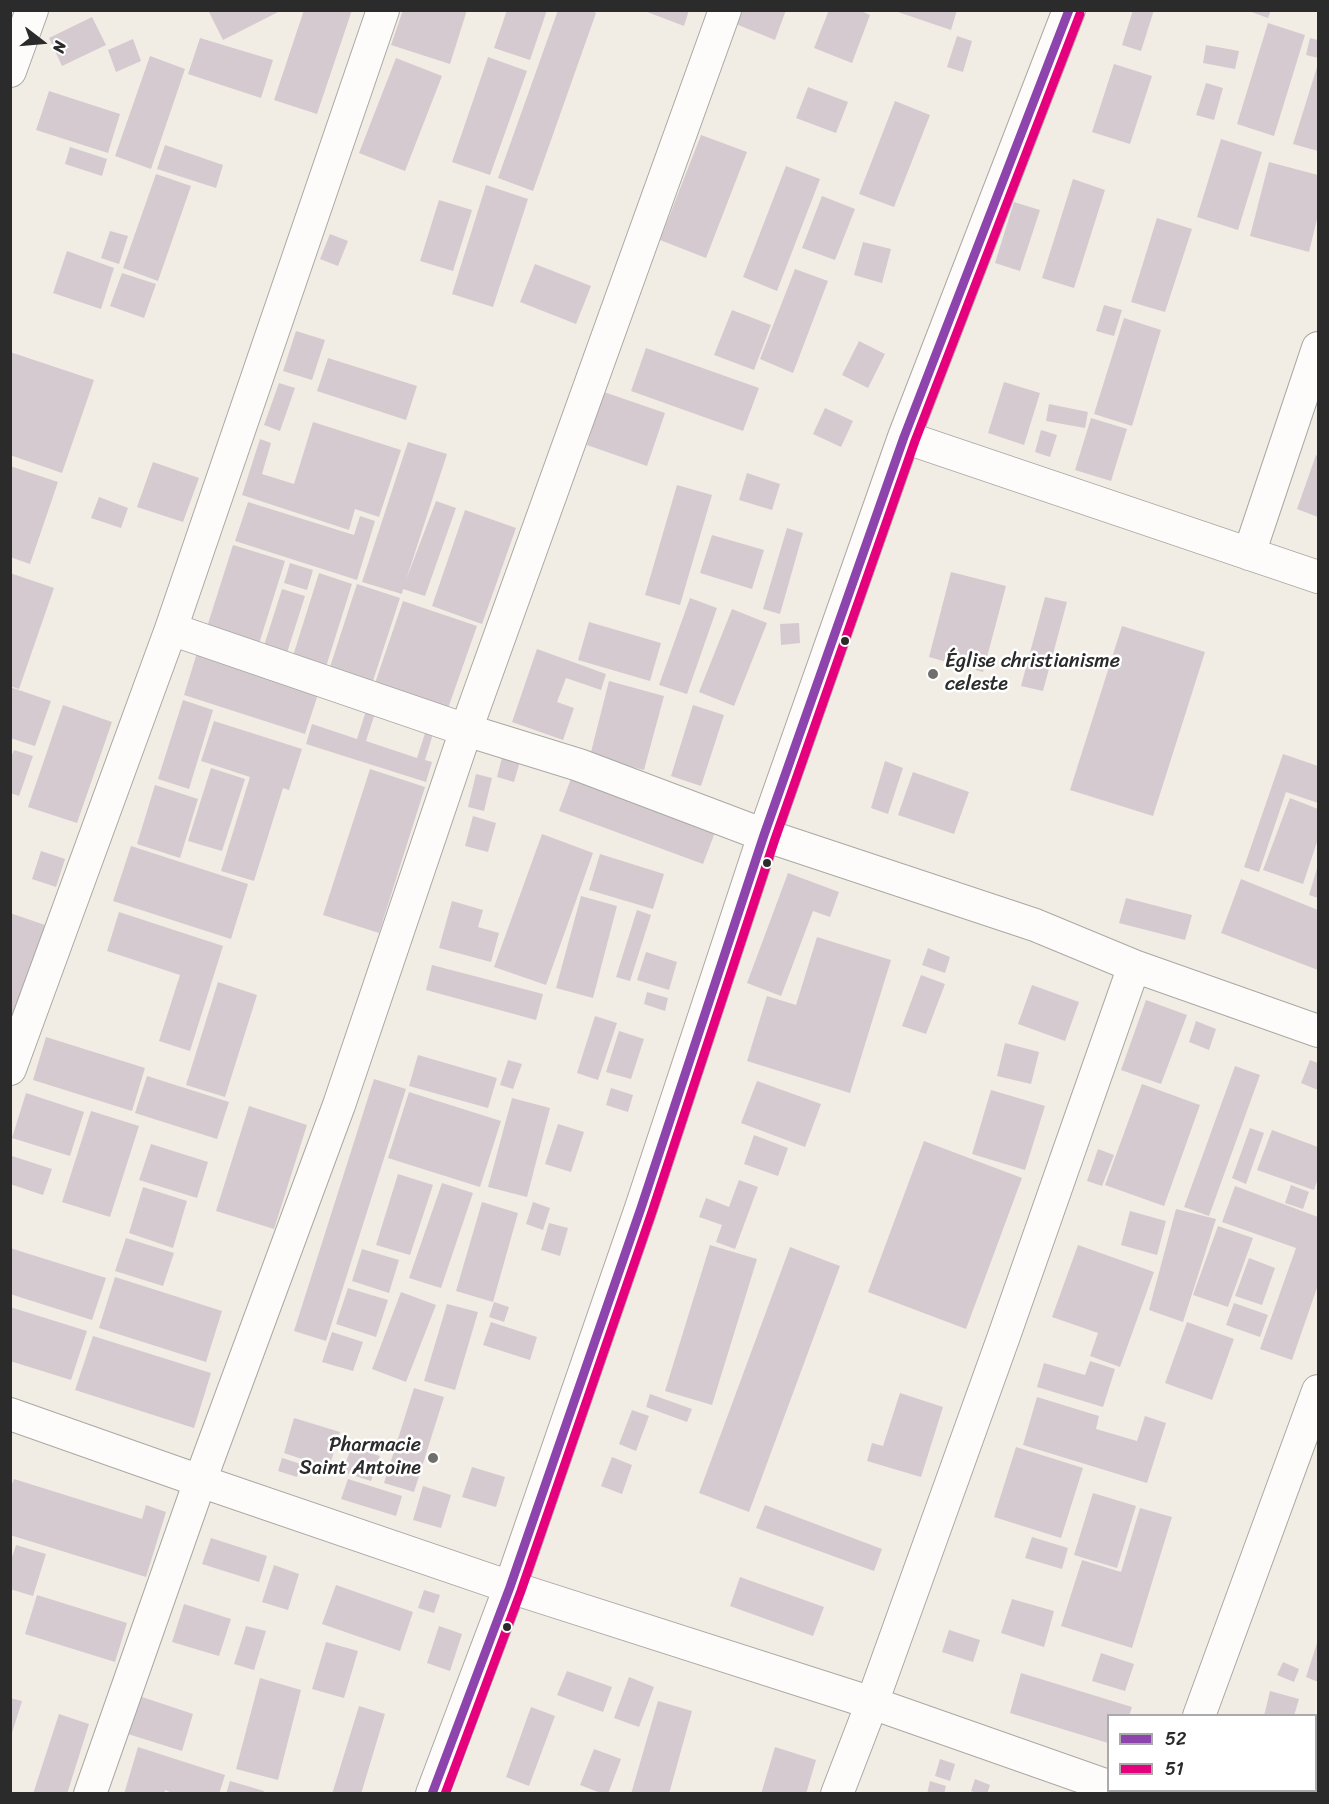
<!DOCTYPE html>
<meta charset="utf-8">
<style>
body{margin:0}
#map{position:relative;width:1329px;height:1804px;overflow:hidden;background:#f1ede5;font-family:Sriracha,sans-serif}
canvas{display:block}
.frame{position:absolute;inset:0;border:12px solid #2b2b2b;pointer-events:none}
.legend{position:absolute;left:1107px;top:1714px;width:210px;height:78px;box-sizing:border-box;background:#fff;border:2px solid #aaa;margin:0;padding:8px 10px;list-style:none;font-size:18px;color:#2b2b2b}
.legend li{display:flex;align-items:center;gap:12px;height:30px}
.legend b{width:30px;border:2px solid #aaa}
.north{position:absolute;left:12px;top:12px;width:60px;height:60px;-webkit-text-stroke:4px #fff;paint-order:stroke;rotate:106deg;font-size:16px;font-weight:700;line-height:24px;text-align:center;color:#2b2b2b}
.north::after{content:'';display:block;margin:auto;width:21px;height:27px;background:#2b2b2b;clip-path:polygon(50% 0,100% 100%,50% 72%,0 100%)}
</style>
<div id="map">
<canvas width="1329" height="1804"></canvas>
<div class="frame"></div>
<ul class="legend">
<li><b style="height:8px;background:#8e44ad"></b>52</li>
<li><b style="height:8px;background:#e5007d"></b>51</li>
</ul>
<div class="north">N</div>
</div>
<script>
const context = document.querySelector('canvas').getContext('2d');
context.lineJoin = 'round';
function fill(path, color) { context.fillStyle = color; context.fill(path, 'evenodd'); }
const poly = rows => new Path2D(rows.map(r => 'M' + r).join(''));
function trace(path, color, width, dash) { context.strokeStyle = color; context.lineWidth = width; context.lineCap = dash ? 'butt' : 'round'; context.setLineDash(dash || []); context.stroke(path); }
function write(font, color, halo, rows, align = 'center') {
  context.font = font + ' Sriracha,sans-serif'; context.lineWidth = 5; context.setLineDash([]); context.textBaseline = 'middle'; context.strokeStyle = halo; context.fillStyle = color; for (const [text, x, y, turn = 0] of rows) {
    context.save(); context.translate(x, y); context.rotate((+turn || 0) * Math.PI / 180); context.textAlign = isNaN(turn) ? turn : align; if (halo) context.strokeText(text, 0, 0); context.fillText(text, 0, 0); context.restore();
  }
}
fill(poly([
 [208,10,282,10,223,40],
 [304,10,352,10,317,114,274,100],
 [403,10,467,10,450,64,391,45],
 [507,10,547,10,530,60,494,48],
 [558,10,590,10,596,13,533,191,498,178],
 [642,10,689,10,684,26],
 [741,10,786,10,775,40,736,24],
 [829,10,859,10,870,15,852,63,814,48],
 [892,10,957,10,951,30],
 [1133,10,1154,10,1141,51,1122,45],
 [1246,10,1271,10,1268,18],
 [92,17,106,45,62,66,49,38],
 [1268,23,1305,35,1274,136,1237,124],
 [957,36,972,41,963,72,947,67],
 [200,38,273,60,261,98,188,74],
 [1310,38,1318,40,1318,58,1306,55],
 [133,39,141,61,116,72,108,50],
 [1206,45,1239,51,1235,69,1203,63],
 [150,56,185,69,151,169,115,156],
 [488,57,527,71,490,175,452,162],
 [396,58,442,76,405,171,359,153],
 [1114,64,1152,76,1130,144,1092,132],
 [1318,64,1318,151,1293,144],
 [1206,83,1223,88,1214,120,1196,115],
 [808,87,848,102,836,133,796,118],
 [49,91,120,114,108,153,36,130],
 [895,101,930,115,894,207,859,194],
 [701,135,747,152,706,258,660,240],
 [1221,139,1262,152,1238,230,1197,217],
 [165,145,223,165,216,188,157,169],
 [70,147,107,159,102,176,65,164],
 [1269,162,1318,175,1318,215,1309,252,1250,236],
 [786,166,820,179,777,291,743,277],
 [156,174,191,186,158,281,123,268],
 [1073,179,1105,190,1074,288,1042,278],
 [486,185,528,199,493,307,452,294],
 [822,196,855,209,835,260,802,248],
 [439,200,472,210,453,271,420,261],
 [1014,202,1040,210,1020,271,995,263],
 [1157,218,1192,229,1165,312,1131,302],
 [110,231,128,236,119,264,101,258],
 [330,234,348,241,338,266,320,259],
 [863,242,891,249,882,283,854,275],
 [67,251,114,268,101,309,53,293],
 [535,264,591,286,576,324,520,302],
 [795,269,828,281,793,373,760,359],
 [122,273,156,284,144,318,110,306],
 [1104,305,1122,310,1114,336,1096,331],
 [732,310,771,325,754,370,714,355],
 [1124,318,1161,330,1132,426,1094,414],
 [296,331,325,340,312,380,283,371],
 [859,341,885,354,868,388,842,375],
 [646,348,759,388,743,431,631,391],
 [10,352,94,380,62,473,10,455],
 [328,358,417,386,406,420,317,391],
 [1004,382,1040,393,1024,445,988,433],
 [279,383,295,388,280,431,264,425],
 [604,392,665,413,647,466,587,445],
 [1049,404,1088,412,1085,428,1046,421],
 [825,408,853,421,841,447,813,434],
 [1091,418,1127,429,1111,481,1075,470],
 [313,422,401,450,379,517,355,509,349,530,242,495,260,439,271,443,262,474,294,484],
 [1041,430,1057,435,1050,457,1035,452],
 [408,442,447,454,406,580,436,501,456,508,425,596,403,589,402,594,362,582],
 [1316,455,1318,456,1318,517,1297,509],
 [153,462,199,478,183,522,137,507],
 [10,466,58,482,30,564,10,557],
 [747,473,780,484,772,510,739,500],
 [677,485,712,495,680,605,645,595],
 [99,497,128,508,121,528,91,518],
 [248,502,354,535,360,516,375,521,357,580,235,541],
 [465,510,516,528,482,624,432,606],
 [787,528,803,533,780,614,763,609],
 [712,535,764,550,752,589,700,573],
 [233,545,285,561,258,647,206,630],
 [290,563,313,570,307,590,284,583],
 [951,572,1006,586,983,672,929,657],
 [10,573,54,588,19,689,10,686],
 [319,573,352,584,325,670,292,659],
 [357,584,400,598,371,687,328,673],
 [282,589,305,596,286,656,263,649],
 [1045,597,1067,602,1043,691,1021,686],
 [690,598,717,608,687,694,659,685],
 [403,601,477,626,446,714,373,689],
 [732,609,767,623,734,706,699,692],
 [589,622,661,643,650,681,578,660],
 [799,623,800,643,781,645,780,624],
 [1122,626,1205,652,1153,816,1070,790],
 [200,643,322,682,305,734,184,695],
 [537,649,606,674,601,690,566,678,557,702,574,708,563,740,512,722],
 [609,681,664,696,644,770,590,756],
 [10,687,51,701,35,746,10,738],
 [370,698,379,701,366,741,417,758,429,721,436,724,425,760,432,762,426,782,306,744,312,724,357,739],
 [183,700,213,710,189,789,158,779],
 [63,705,112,722,77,823,28,807],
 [693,705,724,715,701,786,671,776],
 [214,721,302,749,289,790,283,788,254,881,221,871,250,777,201,761],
 [505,746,523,751,514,782,497,777],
 [14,750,33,756,19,796,10,793,10,760],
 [1283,754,1318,766,1318,803,1286,792,1259,872,1244,867],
 [885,761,903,768,888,814,871,808],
 [211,768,245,779,222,851,188,841],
 [370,769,425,787,379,933,323,915],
 [913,772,969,792,954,834,898,815],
 [573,773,717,827,703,864,559,811],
 [476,774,492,778,484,811,468,807],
 [155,785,198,799,180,858,137,844],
 [1290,798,1318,809,1318,839,1303,884,1263,870],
 [473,816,496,823,488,852,465,846],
 [542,834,593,853,546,985,494,967],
 [131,846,248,884,231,939,113,901],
 [41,851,65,859,56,887,32,879],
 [600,854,664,874,653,909,589,890],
 [1318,865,1318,898,1309,895],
 [788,873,839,892,830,917,813,911,781,996,747,983],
 [1241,879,1318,910,1318,970,1221,933],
 [581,896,617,906,593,998,556,988],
 [1126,898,1192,915,1185,940,1119,923],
 [452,901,483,910,478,927,499,933,491,962,439,948],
 [637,910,651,915,630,981,616,977],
 [119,912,223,946,190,1051,159,1041,180,975,107,951],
 [10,913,45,925,11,1024,10,1024],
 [817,937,891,960,850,1093,747,1061,767,996,796,1005],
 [928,948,950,957,945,973,922,965],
 [646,952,677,962,669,990,637,980],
 [432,965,543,994,536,1020,426,990],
 [921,975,945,984,926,1034,902,1026],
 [218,982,257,995,225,1097,186,1085],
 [1032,985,1079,1002,1065,1041,1018,1024],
 [647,992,668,998,665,1011,644,1004],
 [1146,1000,1187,1015,1161,1084,1121,1070],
 [595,1016,617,1023,598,1080,577,1073],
 [1196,1021,1216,1029,1209,1050,1189,1042],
 [619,1031,644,1039,631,1079,606,1072],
 [46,1037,145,1068,132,1111,33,1080],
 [1005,1043,1039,1052,1031,1084,997,1076],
 [418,1055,497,1078,488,1108,409,1086],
 [508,1060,522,1064,513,1089,500,1085],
 [1310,1060,1318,1063,1318,1090,1301,1083],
 [1235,1066,1260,1075,1209,1216,1184,1207],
 [147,1076,229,1102,217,1139,135,1113],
 [374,1079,406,1089,326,1341,294,1331],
 [757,1081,821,1104,805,1147,741,1123],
 [1142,1084,1200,1105,1164,1206,1105,1185],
 [611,1088,633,1095,628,1112,606,1105],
 [991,1090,1045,1106,1025,1170,972,1154],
 [409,1092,501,1121,480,1187,388,1158],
 [26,1093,84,1112,70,1156,12,1138],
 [512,1098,550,1108,527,1197,488,1187],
 [249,1106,307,1125,274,1229,216,1211],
 [91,1111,139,1126,110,1217,62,1202],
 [558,1124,584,1132,571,1172,545,1164],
 [1250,1128,1264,1133,1246,1184,1232,1178],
 [1272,1130,1318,1147,1318,1178,1314,1190,1257,1170],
 [754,1135,788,1148,778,1176,744,1164],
 [924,1141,1022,1178,966,1329,868,1292],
 [151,1144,208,1162,197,1198,139,1180],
 [1098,1149,1114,1155,1102,1186,1087,1181],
 [12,1156,52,1169,43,1195,10,1184,10,1160],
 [398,1174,433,1185,410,1255,376,1245],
 [739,1180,758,1187,735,1249,716,1242,722,1225,699,1217,706,1198,729,1207],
 [442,1183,473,1193,441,1288,409,1278],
 [1291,1185,1309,1192,1303,1209,1285,1203],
 [1235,1186,1318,1217,1318,1285,1292,1360,1260,1349,1296,1248,1222,1222],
 [143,1187,187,1201,173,1248,129,1233],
 [482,1202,518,1213,493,1302,456,1291],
 [533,1202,550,1208,543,1230,526,1224],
 [1176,1209,1216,1219,1183,1322,1149,1310],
 [1130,1211,1166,1221,1157,1255,1121,1245],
 [549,1223,568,1228,560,1256,541,1250],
 [1218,1226,1253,1238,1228,1307,1193,1295],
 [126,1238,174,1253,163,1286,115,1271],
 [710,1245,757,1259,712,1405,665,1391],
 [1078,1245,1154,1272,1120,1367,1090,1356,1098,1333,1052,1317],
 [790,1247,840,1266,749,1512,699,1493],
 [10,1248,106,1278,92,1320,10,1294],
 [362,1249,399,1260,389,1293,352,1281],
 [1249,1258,1275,1268,1262,1305,1235,1296],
 [115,1277,222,1311,206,1362,99,1328],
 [348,1288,388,1300,376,1337,336,1324],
 [401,1292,436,1305,406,1382,372,1369],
 [494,1302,509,1307,504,1322,489,1317],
 [1234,1303,1268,1315,1260,1337,1226,1325],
 [447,1304,478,1312,455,1390,424,1381],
 [10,1307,87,1331,71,1380,10,1361],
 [491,1322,537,1337,530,1360,483,1345],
 [1187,1322,1234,1339,1212,1400,1165,1383],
 [332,1332,363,1342,353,1371,322,1362],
 [93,1336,211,1373,194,1428,75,1390],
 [1090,1361,1115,1369,1103,1407,1037,1387,1044,1363,1085,1375],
 [414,1388,444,1397,414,1492,384,1483],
 [900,1393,943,1407,921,1477,867,1461,872,1443,883,1446],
 [650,1394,692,1409,687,1422,646,1407],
 [1037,1397,1099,1416,1096,1429,1137,1441,1145,1416,1166,1423,1147,1483,1023,1445],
 [632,1410,649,1416,636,1451,619,1444],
 [294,1418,340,1432,329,1468,284,1453],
 [351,1447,380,1456,371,1481,343,1472],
 [1016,1447,1083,1468,1061,1538,994,1517],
 [612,1457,632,1465,622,1494,601,1486],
 [282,1458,301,1464,297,1477,278,1471],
 [472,1467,505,1477,496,1507,462,1497],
 [14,1479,142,1519,146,1505,166,1512,146,1577,10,1535,10,1489],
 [348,1479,402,1496,396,1516,341,1499],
 [423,1486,451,1495,441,1528,413,1520],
 [1093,1493,1136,1506,1117,1568,1074,1555],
 [765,1505,882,1549,874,1571,756,1528],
 [1140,1508,1172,1517,1132,1648,1061,1626,1082,1560,1121,1572],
 [1032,1537,1068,1548,1062,1569,1025,1558],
 [211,1538,267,1556,259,1582,202,1564],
 [16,1545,46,1554,33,1596,10,1589,10,1563],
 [274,1565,299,1574,288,1610,262,1602],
 [740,1577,824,1607,813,1636,730,1606],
 [336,1585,413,1612,400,1651,322,1624],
 [424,1590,440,1595,434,1613,418,1608],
 [37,1595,127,1623,115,1662,25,1634],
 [1012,1599,1054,1611,1044,1647,1001,1633],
 [184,1604,231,1619,219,1656,172,1642],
 [246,1626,266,1631,254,1670,234,1664],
 [439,1626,462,1634,450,1671,427,1663],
 [949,1630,980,1640,973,1662,942,1652],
 [1318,1640,1318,1682,1306,1677],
 [326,1642,358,1651,344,1698,312,1689],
 [1101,1653,1134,1664,1125,1691,1092,1681],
 [1283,1662,1299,1669,1294,1682,1277,1675],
 [567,1671,612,1687,603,1712,557,1695],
 [1021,1673,1132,1707,1129,1716,1108,1716,1108,1743,1010,1713],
 [629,1677,654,1687,639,1727,614,1718],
 [260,1678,301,1690,278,1780,236,1769],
 [1270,1691,1299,1699,1294,1716,1264,1716],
 [139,1696,193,1714,182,1751,128,1734],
 [10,1698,22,1701,11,1736,10,1735],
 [658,1701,692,1711,669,1794,631,1794],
 [359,1706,385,1714,361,1794,332,1794],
 [531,1707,555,1716,529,1786,506,1777],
 [59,1714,89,1724,67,1794,33,1794],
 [138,1747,225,1775,219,1794,175,1794,165,1790,164,1794,124,1794],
 [775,1747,816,1760,806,1794,761,1794],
 [594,1749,621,1759,608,1794,603,1794,580,1785],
 [940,1759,955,1764,950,1781,935,1776],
 [975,1779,990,1785,987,1794,978,1794,971,1791],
 [230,1781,264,1791,263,1794,226,1794],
 [930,1781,946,1786,944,1794,927,1794]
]), '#d5cacf');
const minor = poly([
 [10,71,32,10],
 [904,437,1318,577],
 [1249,554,1318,348],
 [171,629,466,730,579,765,764,835,1035,925,1134,966,1318,1031],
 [10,1069,171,629,383,10],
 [10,1414,200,1481,510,1587,872,1703,1108,1786],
 [1199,1716,1318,1391],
 [90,1794,200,1481,339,1105,466,730,725,10],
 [432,1794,510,1587,641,1208,764,835,904,437,1069,10],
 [837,1794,872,1703,1004,1336,1134,966],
 [1171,1794,1172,1790]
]);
trace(minor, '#aaa8a3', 34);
trace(minor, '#fdfcfb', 32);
trace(poly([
 [432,1794,510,1587,641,1208,764,835,904,437,1069,10]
]), '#8e44ad', 9);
trace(poly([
 [445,1794,521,1591,652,1212,775,839,915,441,1080,14]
]), '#e5007d', 9);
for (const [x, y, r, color] of [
 [845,641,5,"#2b2b2b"],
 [933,674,6,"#706f6c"],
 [767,863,5,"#2b2b2b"],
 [433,1458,6,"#706f6c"],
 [507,1627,5,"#2b2b2b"]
]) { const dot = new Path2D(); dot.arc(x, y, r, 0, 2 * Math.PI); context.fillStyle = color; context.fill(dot); trace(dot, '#fff', 2); }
write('20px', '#2b2b2b', '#fff', [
 ["Église christianisme",945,662],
 ["celeste",945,685],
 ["Pharmacie",421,1446,"right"],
 ["Saint Antoine",421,1469,"right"]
], 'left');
</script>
